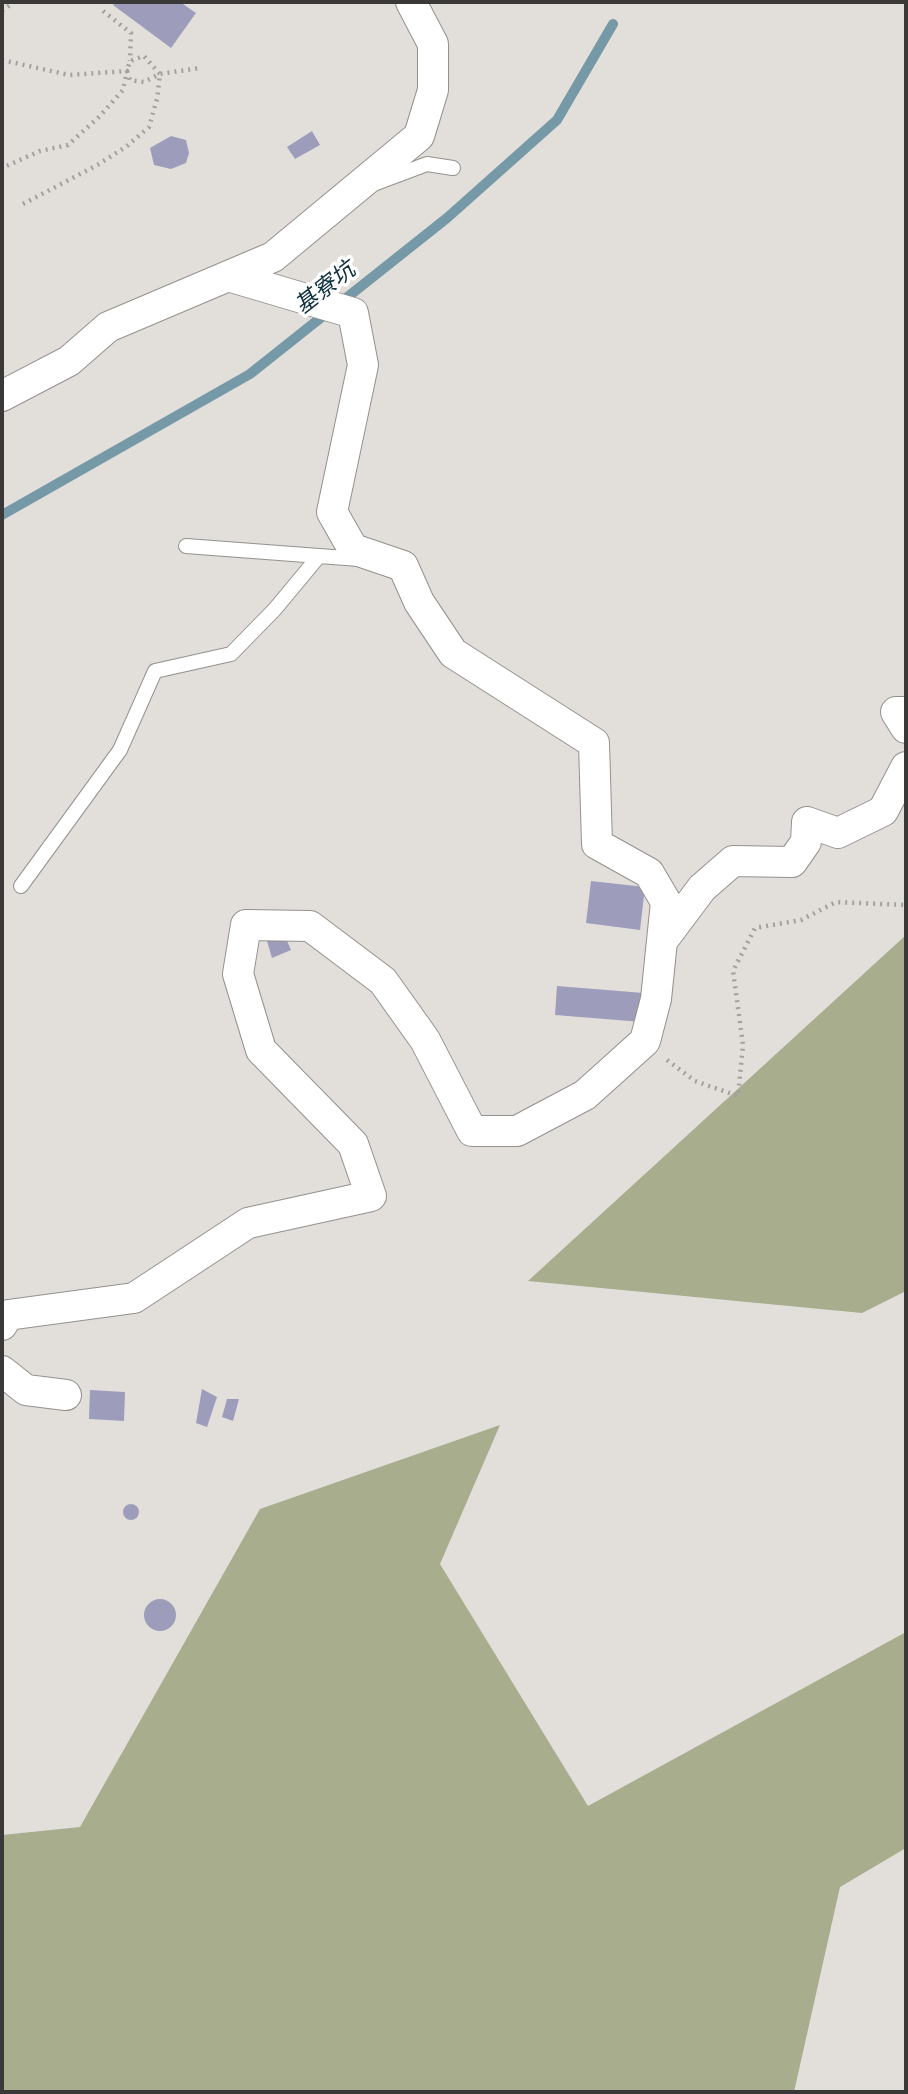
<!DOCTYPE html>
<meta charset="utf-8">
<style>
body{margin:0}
#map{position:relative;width:908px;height:2094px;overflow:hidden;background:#e2dfdb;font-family:"Roboto Condensed",sans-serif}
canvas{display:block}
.frame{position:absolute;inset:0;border:4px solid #3b3938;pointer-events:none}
</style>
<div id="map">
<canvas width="908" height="2094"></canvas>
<div class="frame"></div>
</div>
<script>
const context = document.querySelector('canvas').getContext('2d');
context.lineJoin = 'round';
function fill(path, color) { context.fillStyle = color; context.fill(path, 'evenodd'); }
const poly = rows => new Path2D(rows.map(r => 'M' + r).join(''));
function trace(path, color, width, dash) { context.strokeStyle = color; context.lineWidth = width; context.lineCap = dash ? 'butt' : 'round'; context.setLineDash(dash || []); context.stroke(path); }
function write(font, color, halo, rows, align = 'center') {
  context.font = font + ' "Roboto Condensed","Noto Sans TC",sans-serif'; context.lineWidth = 7; context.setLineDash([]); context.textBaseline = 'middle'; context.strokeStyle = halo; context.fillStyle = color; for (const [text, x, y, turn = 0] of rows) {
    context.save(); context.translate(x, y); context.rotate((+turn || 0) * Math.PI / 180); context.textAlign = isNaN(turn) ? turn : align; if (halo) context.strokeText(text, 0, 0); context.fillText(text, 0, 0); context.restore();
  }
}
fill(poly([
 [906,935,906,1291,862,1313,528,1281],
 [500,1425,440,1564,588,1806,906,1632,906,1848,840,1887,794,2092,2,2092,2,1835,80,1827,260,1509]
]), '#a7ad8d');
trace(poly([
 [340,303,447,218,557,120,613,24],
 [2,515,250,374,328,312]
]), '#7699a8', 10);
fill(poly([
 [116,2,180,2,196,13,171,48,113,5],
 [312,131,320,145,295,159,287,147],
 [171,136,186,140,189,153,186,163,171,169,154,165,150,148],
 [591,881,645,887,640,930,586,923],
 [285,936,291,950,272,958,267,941],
 [557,986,644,993,642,1022,555,1015],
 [202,1389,217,1397,207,1427,196,1423],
 [90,1390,125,1392,124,1421,89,1419],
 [227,1399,239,1399,233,1421,222,1417],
 '123 1512a8 8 0 1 1 16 0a8 8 0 1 1-16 0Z',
 '144 1615a16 16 0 1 1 32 0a16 16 0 1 1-32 0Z'
]), '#9d9dbb');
const lane = poly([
 [371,185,427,164,453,168],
 [186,546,359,559],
 [21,886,120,750,155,671,231,654,275,609,319,556]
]);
const street = poly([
 [2,396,69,361,108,327,273,257,419,136,433,90,433,44,411,2],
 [906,712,896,712,906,728],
 [663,940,702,888,733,861,792,862,806,842,807,822,838,833,883,811,906,767],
 [2,1325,8,1315,134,1298,248,1223,371,1196,353,1144,261,1050,238,974,246,925,310,926,383,981,425,1040,472,1131,517,1131,585,1095,645,1041,656,999,666,902,649,873,597,844,594,743,453,653,419,602,403,566,353,549,332,512,363,365,353,313,228,276],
 [2,1371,26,1390,66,1395]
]);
trace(lane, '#94918d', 16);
trace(street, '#94918d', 32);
trace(poly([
 [2,11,14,2],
 [103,11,131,33,130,61],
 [2,60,69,75,127,71,123,90,100,116,68,145,40,151,2,168],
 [23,204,99,164,127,146,149,127,157,99,160,74,144,56,130,61,127,71,130,80,144,82,160,74,200,68],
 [667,1060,695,1081,738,1096,743,1045,733,971,755,928,801,920,836,902,906,905]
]), '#a3a09e', 4.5, [2, 5]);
trace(lane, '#fff', 14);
trace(street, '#fff', 30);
write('italic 23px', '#10323e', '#fff', [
 ["基寮坑",326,289,-38]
]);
</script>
